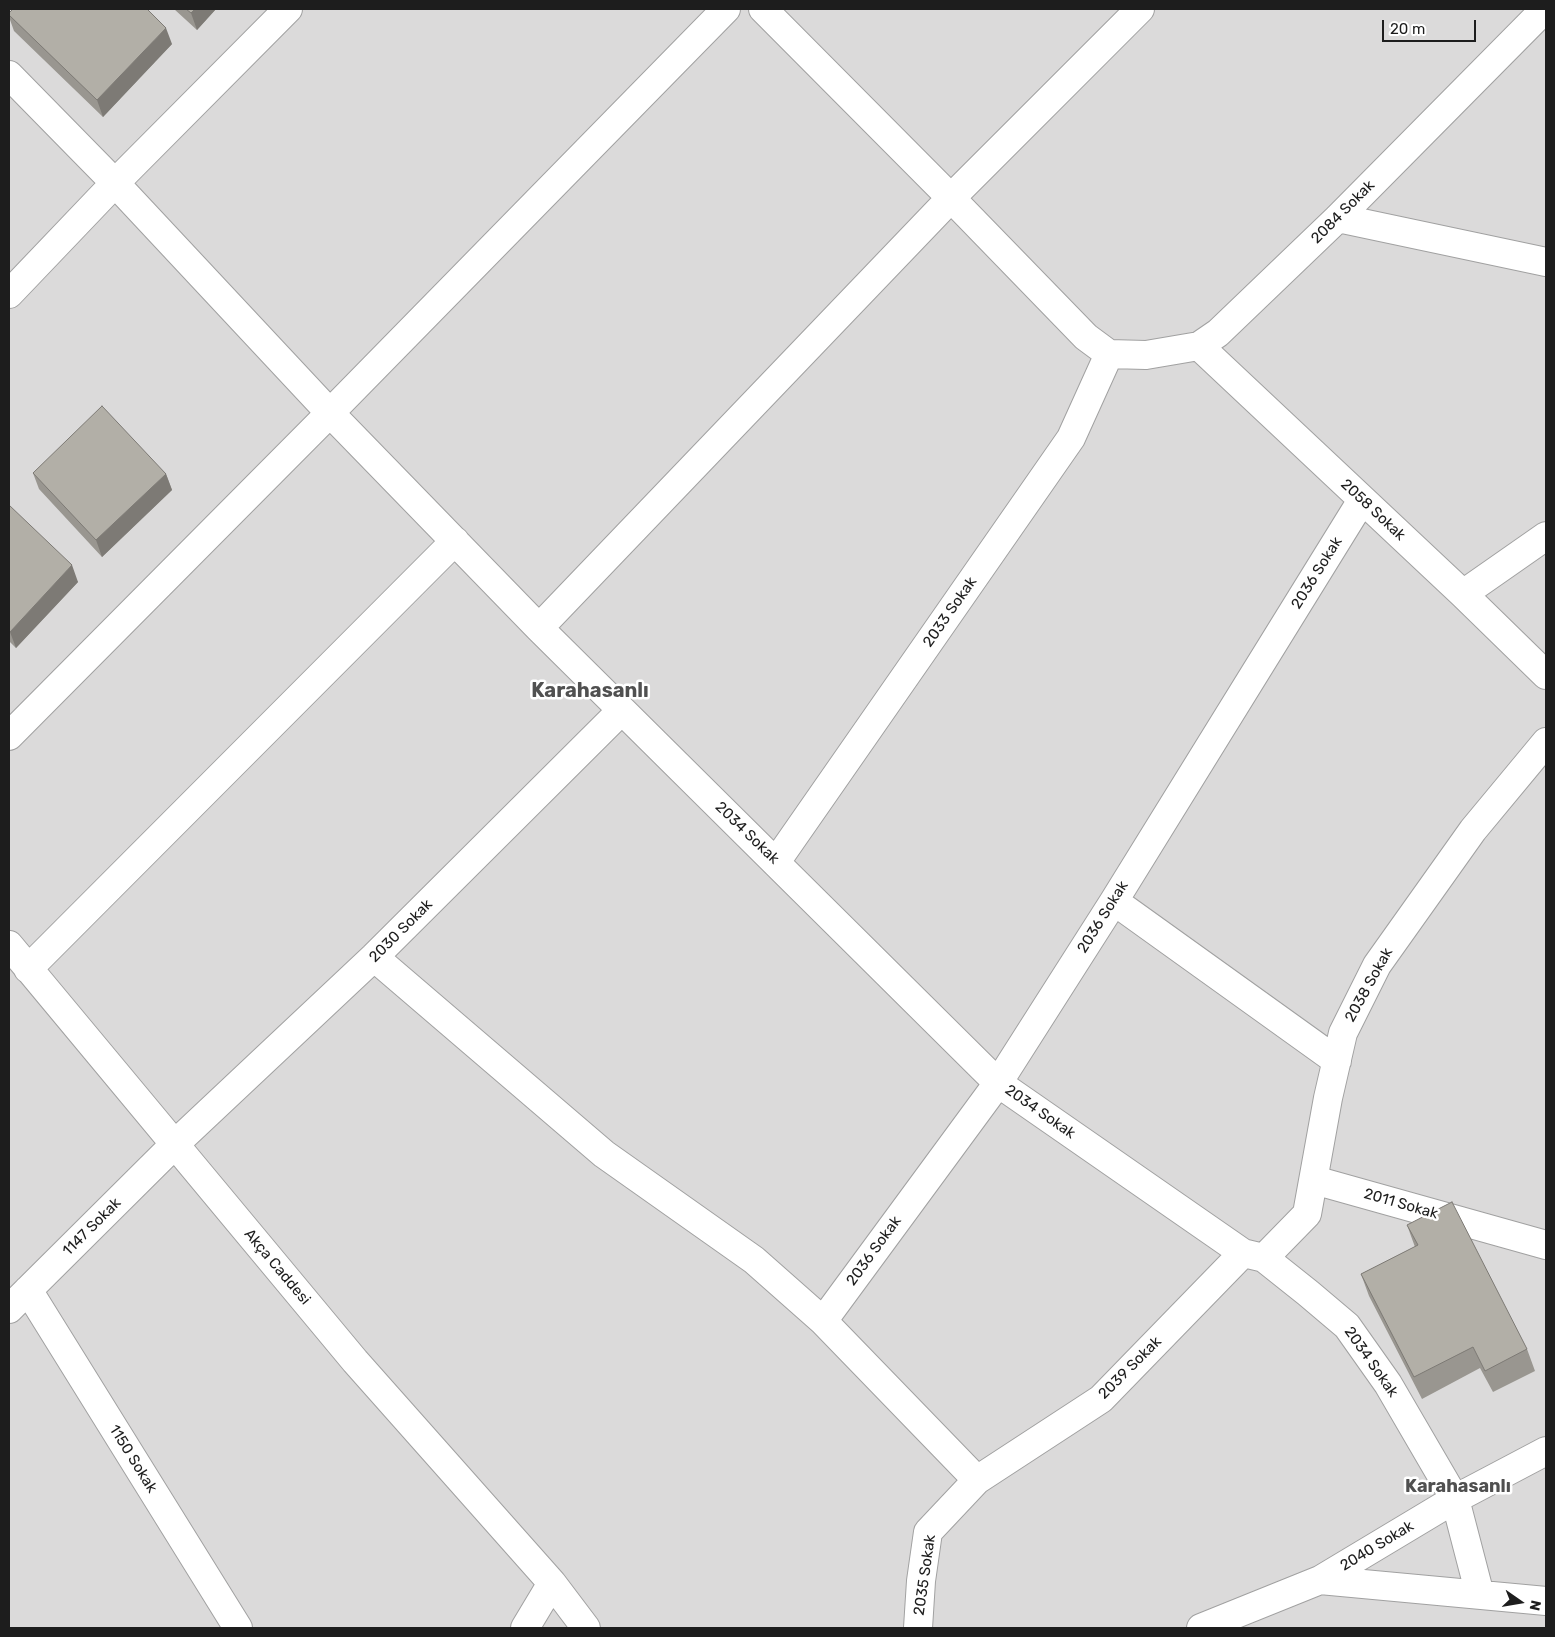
<!DOCTYPE html>
<meta charset="utf-8">
<style>
body{margin:0}
#map{position:relative;width:1555px;height:1637px;overflow:hidden;background:#edede4;font-family:Rubik,sans-serif}
canvas{display:block}
.frame{position:absolute;inset:0;border:10px solid #1d1d1d;pointer-events:none}
.north{position:absolute;left:1495px;top:1577px;width:50px;height:50px;-webkit-text-stroke:4px #fff;paint-order:stroke;rotate:103deg;font-size:14px;font-weight:700;line-height:20px;text-align:center;color:#1d1d1d}
.north::after{content:'';display:block;margin:auto;width:18px;height:22px;background:#1d1d1d;clip-path:polygon(50% 0,100% 100%,50% 72%,0 100%)}
.scale{position:absolute;left:1382px;top:20px;width:94px;height:22px;box-sizing:border-box;border:2px solid #1d1d1d;border-top:0;padding-left:6px;font-size:15px;line-height:18px;white-space:nowrap;color:#1d1d1d;-webkit-text-stroke:4px #fff;paint-order:stroke}
</style>
<div id="map">
<canvas width="1555" height="1637"></canvas>
<div class="frame"></div>
<div class="north">N</div>
<div class="scale">20 m</div>
</div>
<script>
const context = document.querySelector('canvas').getContext('2d');
context.lineJoin = 'round';
function fill(path, color) { context.fillStyle = color; context.fill(path, 'evenodd'); }
const poly = rows => new Path2D(rows.map(r => 'M' + r).join(''));
function trace(path, color, width, dash) { context.strokeStyle = color; context.lineWidth = width; context.lineCap = dash ? 'butt' : 'round'; context.setLineDash(dash || []); context.stroke(path); }
function write(font, color, halo, rows, align = 'center') {
  context.font = font + ' Rubik,sans-serif'; context.lineWidth = 5; context.setLineDash([]); context.textBaseline = 'middle'; context.strokeStyle = halo; context.fillStyle = color; for (const [text, x, y, turn = 0] of rows) {
    context.save(); context.translate(x, y); context.rotate((+turn || 0) * Math.PI / 180); context.textAlign = isNaN(turn) ? turn : align; if (halo) context.strokeText(text, 0, 0); context.fillText(text, 0, 0); context.restore();
  }
}
fill(poly([
 [9,9,1546,9,1546,1628,9,1628]
]), '#dbdada');
const minor = poly([
 [763,9,951,198,1086,337,1109,354],
 [9,75,115,183,330,413,539,628,998,1083,1243,1253,1264,1258,1308,1293,1347,1326,1388,1384,1455,1499,1480,1595],
 [1338,218,1546,262],
 [9,294,115,183,288,9],
 [1199,346,1463,594,1546,675],
 [1109,354,1146,355,1199,346,1218,333,1338,218,1545,9],
 [1463,594,1546,536],
 [539,628,951,198,1140,9],
 [9,736,321,422,726,9],
 [776,862,1071,438,1109,354],
 [1114,901,1337,1061],
 [9,945,355,1361,552,1583,586,1628],
 [374,957,604,1154,754,1260,823,1321,977,1480],
 [28,969,455,541],
 [1314,1180,1546,1245],
 [1264,1258,1307,1214,1328,1098,1343,1033,1377,965,1473,830,1546,742],
 [28,1290,238,1628],
 [9,1309,175,1144,374,957,621,711],
 [823,1321,998,1083,1114,901,1362,500],
 [1320,1580,1546,1601],
 [525,1628,552,1583],
 [918,1628,921,1581,928,1532,977,1480,1101,1399,1243,1253],
 [1201,1628,1320,1580,1455,1499,1546,1451]
]);
trace(minor, '#a1a1a1', 30);
trace(minor, '#fff', 28);
fill(poly([
 [174,9,216,9,197,30],
 [9,13,172,44,103,117,14,31,9,17],
 [33,473,166,474,172,490,102,557,39,489],
 [9,505,78,582,16,648,9,641],
 [1407,1225,1527,1349,1535,1371,1493,1392,1480,1368,1422,1399,1369,1296,1361,1274,1415,1247]
]), '#999690');
fill(poly([
 [195,9,216,9,197,30,191,13],
 [166,28,172,44,103,117,97,100],
 [166,474,172,490,102,557,96,540],
 [72,565,78,582,16,648,10,632]
]), '#7d7a75');
const building = poly([
 [13,9,147,9,166,28,97,100,9,15,9,13,13,9],
 [186,9,195,9,191,13,186,9],
 [102,406,166,474,96,540,33,473,102,406],
 [9,505,72,565,10,632,9,630,9,505],
 [1452,1202,1527,1349,1485,1371,1473,1347,1414,1377,1361,1274,1418,1245,1407,1225,1452,1202]
]);
fill(building, '#b2afa7');
trace(building, '#7d7a75', 1);
write('15px', '#1d1d1d', '#fff', [
 ["2084 Sokak",1343,212,-45],
 ["2058 Sokak",1373,510,43],
 ["2036 Sokak",1317,573,-58],
 ["2033 Sokak",950,612,-55],
 ["2034 Sokak",747,833,44],
 ["2036 Sokak",1103,917,-58],
 ["2030 Sokak",401,931,-45],
 ["2038 Sokak",1369,985,-61],
 ["2034 Sokak",1040,1112,35],
 ["2011 Sokak",1401,1204,16],
 ["1147 Sokak",92,1227,-45],
 ["2036 Sokak",874,1251,-54],
 ["Akça Caddesi",277,1267,50],
 ["2034 Sokak",1371,1362,55],
 ["2039 Sokak",1130,1368,-45],
 ["1150 Sokak",133,1459,58],
 ["2040 Sokak",1377,1546,-31],
 ["2035 Sokak",925,1575,-82]
]);
write('bold 18px', '#505050', '#fff', [
 ["Karahasanlı",1458,1487]
]);
write('bold 20px', '#505050', '#fff', [
 ["Karahasanlı",590,691]
]);
</script>
